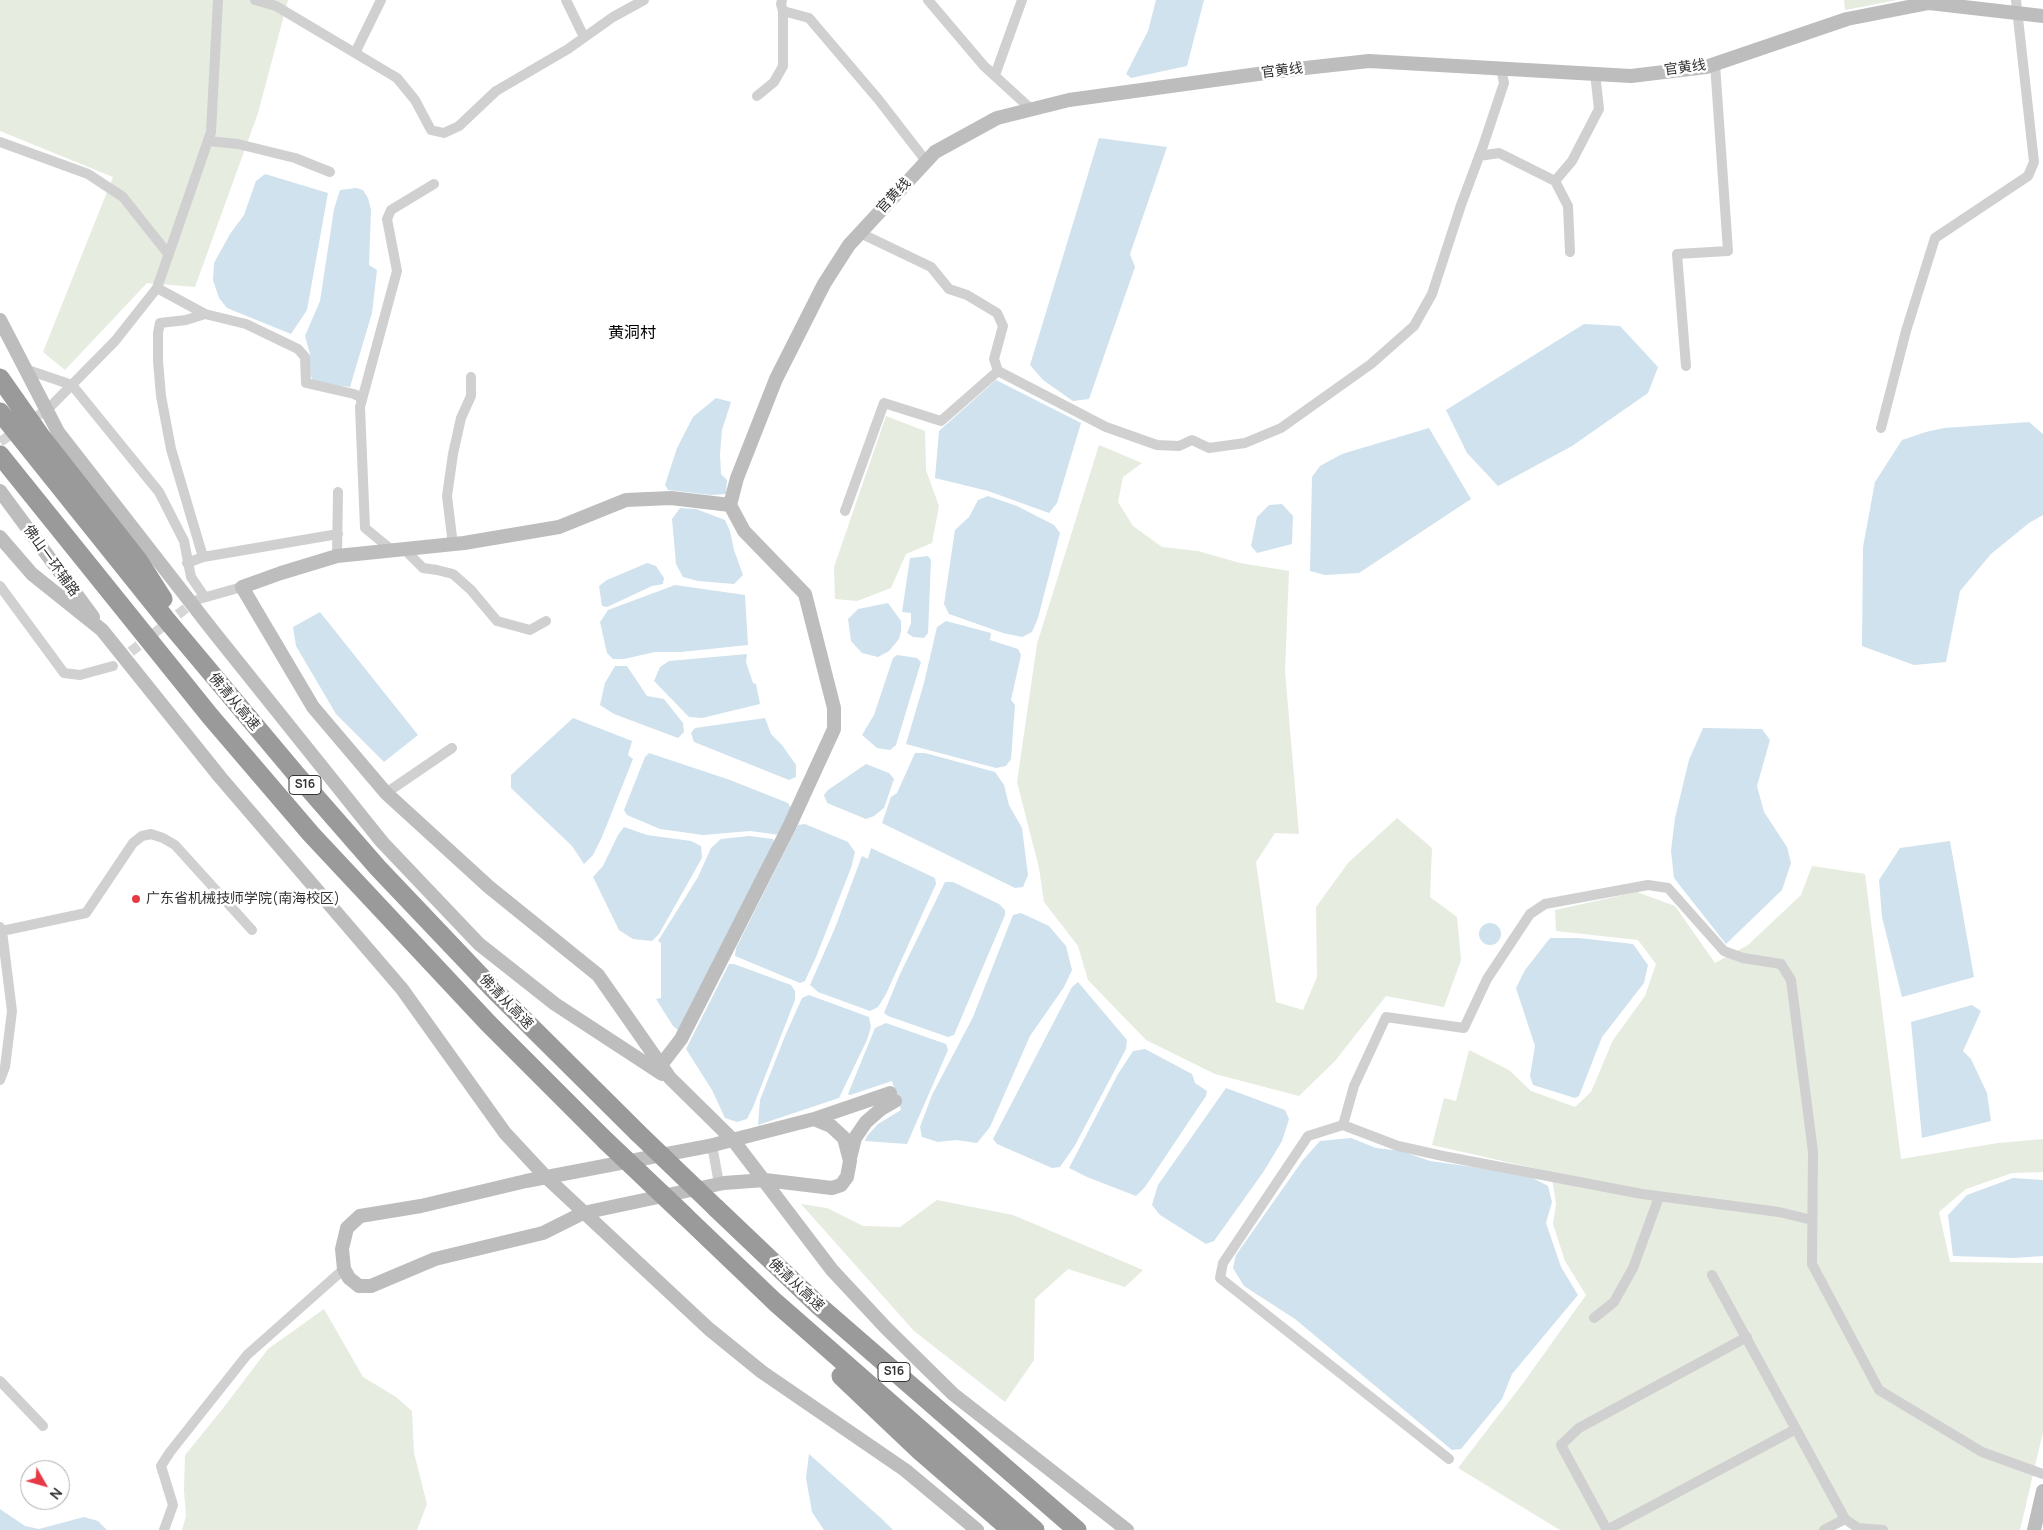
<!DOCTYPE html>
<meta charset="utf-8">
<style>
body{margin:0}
#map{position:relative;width:2043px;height:1530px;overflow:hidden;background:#fff;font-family:Manrope,sans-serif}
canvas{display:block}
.north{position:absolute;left:20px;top:1460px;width:50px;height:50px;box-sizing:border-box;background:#fff;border:1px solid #adadad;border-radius:50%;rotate:128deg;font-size:14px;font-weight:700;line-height:20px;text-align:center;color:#333}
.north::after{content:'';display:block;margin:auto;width:18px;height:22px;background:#e63946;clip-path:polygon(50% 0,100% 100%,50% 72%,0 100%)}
</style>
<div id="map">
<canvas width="2043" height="1530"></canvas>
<div class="north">N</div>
</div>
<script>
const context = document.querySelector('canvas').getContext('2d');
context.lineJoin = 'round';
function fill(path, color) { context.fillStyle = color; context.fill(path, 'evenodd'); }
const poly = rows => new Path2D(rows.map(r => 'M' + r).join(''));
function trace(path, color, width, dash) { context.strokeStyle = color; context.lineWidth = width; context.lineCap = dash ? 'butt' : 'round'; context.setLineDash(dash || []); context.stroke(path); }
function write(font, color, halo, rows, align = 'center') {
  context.font = font + ' Manrope,"Noto Sans SC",sans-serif'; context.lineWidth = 5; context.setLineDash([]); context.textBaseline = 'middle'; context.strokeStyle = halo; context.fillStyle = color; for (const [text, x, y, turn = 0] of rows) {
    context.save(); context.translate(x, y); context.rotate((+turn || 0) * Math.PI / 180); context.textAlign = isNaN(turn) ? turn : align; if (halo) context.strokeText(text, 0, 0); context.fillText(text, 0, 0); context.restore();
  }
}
fill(poly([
 [0,0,288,0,258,113,195,287,147,283,65,370,43,352,113,177,0,131],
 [1844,0,1897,0,1845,10],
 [886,416,925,431,926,470,939,506,932,543,906,554,891,588,857,601,835,599,834,567],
 [1099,445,1142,463,1123,477,1118,502,1133,526,1162,547,1198,551,1240,563,1289,571,1285,671,1299,834,1275,833,1256,862,1276,1002,1303,1010,1317,977,1316,907,1348,863,1397,818,1432,848,1430,897,1457,917,1461,960,1444,1007,1386,996,1335,1061,1299,1096,1215,1074,1146,1040,1088,980,1078,946,1044,902,1039,868,1017,782,1037,644],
 [1812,866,1865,874,1901,1159,1998,1143,2043,1139,2043,1172,2012,1173,1966,1189,1939,1212,1950,1262,2043,1263,2043,1432,2020,1530,1854,1530,1844,1524,1831,1530,1560,1530,1458,1468,1524,1382,1586,1295,1565,1261,1553,1224,1556,1204,1551,1172,1432,1145,1444,1098,1456,1101,1469,1050,1509,1070,1531,1091,1575,1107,1591,1092,1613,1040,1645,996,1656,964,1638,940,1556,931,1555,910,1637,892,1675,906,1715,963,1748,945,1801,895],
 [937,1200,1013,1215,1143,1270,1125,1287,1068,1269,1035,1299,1034,1360,1005,1402,914,1331,801,1204,827,1208,863,1226,900,1227],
 [324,1309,363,1377,396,1397,412,1411,414,1453,427,1504,417,1530,182,1530,186,1516,184,1490,185,1455,221,1411,268,1349]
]), '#e6ecdf');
fill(poly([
 [1156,0,1204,0,1187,66,1131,78,1126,74,1148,31],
 [1099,138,1167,147,1130,254,1135,267,1089,399,1073,401,1043,380,1030,365],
 [265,174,328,193,307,310,291,334,227,308,219,298,213,280,214,263,230,234,244,215,256,181],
 [356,188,363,190,368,198,371,210,369,265,377,270,372,313,350,387,318,383,312,380,310,371,310,354,305,336,320,301,334,209,340,190],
 [1584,324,1620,326,1658,367,1648,393,1572,446,1498,486,1467,453,1446,410],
 [996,380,1081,423,1057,503,1049,513,988,491,935,478,939,431],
 [716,398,731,402,722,430,720,454,721,474,727,480,726,494,711,495,668,490,665,485,677,448,693,417],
 [2029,422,2043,434,2043,515,2029,523,1991,554,1960,591,1946,662,1914,665,1862,646,1863,547,1875,482,1902,440,1926,432,1944,428],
 [1429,428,1471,499,1359,573,1325,575,1310,571,1312,477,1320,466,1342,454],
 [988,496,1017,506,1054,525,1060,533,1038,618,1032,632,1022,637,1003,633,949,614,944,604,955,530,969,517,978,500],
 [1282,504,1293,516,1292,544,1257,553,1251,546,1257,517,1269,505],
 [680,508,696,509,725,520,730,531,734,550,743,575,734,584,698,581,683,577,676,564,672,519],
 [928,556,931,560,928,633,924,638,913,637,907,633,911,623,911,613,902,612,910,558],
 [647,563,656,566,664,578,663,584,652,586,607,607,602,606,599,586,607,580],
 [675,585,745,595,748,645,681,652,655,652,624,659,613,659,607,653,600,622,608,610],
 [888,603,901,621,901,631,899,639,889,651,878,657,862,653,851,641,848,619,858,609],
 [320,612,418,735,384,762,336,714,296,646,293,627],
 [946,621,991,633,990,640,1018,649,1021,655,1011,700,1015,705,1011,759,1006,766,996,768,906,744,924,683,937,627],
 [747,654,746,662,753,683,756,684,760,704,702,718,689,717,654,681,660,667,669,661],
 [897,655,917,658,921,662,896,745,890,750,877,748,862,735,874,715,893,658],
 [615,666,627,666,647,696,664,699,683,723,684,732,678,738,614,714,600,705,605,683],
 [573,718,632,741,628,755,633,759,602,837,593,855,584,864,572,846,511,788,511,775],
 [765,718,771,734,782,745,796,765,796,777,789,780,694,742,691,733,695,728],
 [1703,728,1762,729,1770,740,1757,786,1764,812,1787,847,1791,863,1782,890,1726,944,1674,878,1671,851,1675,818,1689,760],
 [649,753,730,780,788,803,793,811,780,835,750,831,703,835,660,829,627,815,624,810,645,757],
 [915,753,925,753,995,772,1004,785,1009,805,1022,828,1028,875,1023,887,1015,888,882,823,891,797,897,793],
 [866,764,889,773,894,779,884,808,874,816,866,819,827,803,824,795,828,790],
 [805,824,848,842,855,852,851,868,816,957,805,981,800,983,735,956,736,948,798,825],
 [624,827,647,835,691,841,701,846,702,858,659,934,652,941,633,939,619,930,593,877,603,866,618,835],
 [749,836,773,839,776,847,680,1032,673,1026,656,999,661,998,661,943,658,941,698,877,711,848,721,839],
 [1950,841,1974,977,1902,997,1882,917,1879,880,1900,848],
 [871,848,935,878,936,884,886,994,878,1007,870,1011,818,992,810,985,835,928,862,856,868,859],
 [945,882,953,882,999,904,1005,910,1005,915,954,1035,948,1037,888,1016,884,1013,900,974],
 [1021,913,1049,926,1066,946,1072,970,1064,987,1030,1036,990,1127,977,1143,956,1140,938,1142,922,1137,920,1127,932,1095,973,1017,1013,915],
 '1479 934a11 11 0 1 1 22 0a11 11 0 1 1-22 0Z',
 [1550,938,1579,938,1633,944,1648,965,1644,983,1602,1037,1579,1096,1575,1098,1533,1085,1530,1076,1535,1046,1516,988,1525,970],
 [729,964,734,964,791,985,795,991,795,1000,753,1107,747,1119,737,1122,725,1118,712,1090,686,1049],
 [1078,982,1127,1040,1126,1049,1074,1147,1060,1167,1052,1168,997,1144,993,1139,1072,987],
 [809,995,869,1017,871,1027,867,1040,839,1098,758,1125,760,1100,785,1036,802,998],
 [1972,1005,1981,1011,1963,1051,1971,1059,1987,1093,1991,1121,1922,1138,1911,1022],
 [886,1023,946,1044,948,1050,907,1144,865,1141,867,1136,878,1124,901,1110,892,1081,850,1095,848,1094,875,1028],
 [1145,1049,1192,1074,1195,1083,1207,1091,1206,1096,1145,1187,1136,1196,1087,1177,1069,1168,1118,1074,1133,1051],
 [1226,1088,1285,1110,1289,1119,1282,1141,1264,1171,1214,1241,1206,1244,1160,1215,1152,1205,1158,1185],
 [1351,1138,1376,1148,1401,1151,1430,1161,1525,1174,1548,1186,1552,1202,1546,1223,1561,1267,1578,1295,1512,1374,1502,1399,1461,1449,1452,1450,1295,1319,1244,1286,1233,1268,1236,1255,1303,1160,1320,1141],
 [2013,1178,2043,1180,2043,1256,2014,1258,1953,1256,1948,1215,1967,1195],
 [809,1454,882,1519,893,1530,824,1530,812,1512,806,1478],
 [0,1509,25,1526,39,1529,84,1517,98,1521,107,1530,0,1530]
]), '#cfe2ee');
trace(poly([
 [0,442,49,408],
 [119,661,195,601]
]), '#d6d6d6', 10, [10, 5]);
trace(poly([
 [255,0,276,6,397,78,415,100,431,130,444,133,459,126,496,91,568,49,613,17,644,0],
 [566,0,584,37],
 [782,0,781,4,783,11,809,18,878,99,926,161],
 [928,0,984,66,1031,109],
 [355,53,381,0],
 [995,75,1022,0],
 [757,96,774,82,783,66,783,11],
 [208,141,238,144,295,158,330,172],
 [0,142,88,174,123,197,169,255],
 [1479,156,1499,153,1555,181,1572,161,1599,109,1595,73],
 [1555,181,1568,206,1570,252],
 [860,233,931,267,949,289,967,295,997,313,1003,326,994,359,998,371,1106,427,1157,445,1179,446,1192,440,1209,448,1245,443,1281,428,1371,364,1414,326,1432,294,1461,205,1483,146,1504,83,1501,68],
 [157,288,205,314,246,324,298,349,305,357,306,383,354,394,362,398],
 [1686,366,1677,254,1728,251,1715,64],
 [25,369,72,385,159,492,184,541,191,577,204,596],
 [49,408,115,341,157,288,211,132,218,0],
 [1881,428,1906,331,1935,238,2028,176,2034,162,2016,0],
 [845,511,884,403,941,421,998,371],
 [453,545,447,496,453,454,461,418,471,396,471,377],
 [405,550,423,568,437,570,453,574,471,590,497,621,530,630,546,621],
 [393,551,365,528,360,407,397,271,387,219,391,210,434,184],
 [337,556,338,492],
 [203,557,338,534],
 [187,563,203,557,171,449,161,396,158,361,158,333,160,323,186,320,205,314],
 [0,586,64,673,80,675,113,666],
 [199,599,242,587],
 [386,793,452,748],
 [0,927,2,931,12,1011,5,1067,0,1080],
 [2,931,86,913,133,843,142,836,151,834,163,838,175,845,252,930],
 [1343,1125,1398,1146,1443,1156,1642,1194,1779,1212,1812,1220],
 [712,1145,719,1184],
 [1712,1275,1845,1519],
 [1594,1318,1614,1302,1633,1268,1659,1197],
 [0,1381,43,1426],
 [1449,1459,1220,1278,1223,1263,1308,1136,1343,1125,1354,1086,1386,1017,1464,1028,1487,979,1530,914,1545,904,1648,885,1668,888,1724,951,1743,958,1781,964,1791,980,1813,1152,1812,1264,1879,1390,1982,1452,2043,1474],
 [164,1530,173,1505,161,1466,170,1452,247,1355,344,1269],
 [1607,1530,1561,1445,1579,1428,1747,1337],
 [1607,1530,1796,1429],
 [1824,1530,1845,1519,1858,1528,1883,1530]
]), '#d0d0d0', 10);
trace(poly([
 [0,320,58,432,213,631,382,842,479,944,555,1004,662,1074],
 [0,491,93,617],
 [730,505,671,498,626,500,559,527,464,543,337,556,281,573,242,587,313,707,386,793,489,887,598,975,670,1078,733,1140,832,1270,886,1328,953,1394,1127,1530],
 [730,505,737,478,776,379,824,284,849,245,935,152,997,118,1069,100,1287,70,1369,61,1631,76,1706,67,1847,19,1929,3,2043,16],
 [0,537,32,574,102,630,220,777,402,989,505,1133,546,1177,709,1329,762,1372,905,1470,977,1530],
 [661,1065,681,1039,789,827,834,729,834,708,805,594,744,531,730,505],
 [814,1119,831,1126,844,1138,850,1161,847,1177,841,1185,832,1188,765,1180,724,1183,583,1213,543,1233,435,1259,371,1286,359,1286,349,1278,344,1269,342,1249,347,1228,360,1216,421,1206,526,1181,709,1146,814,1119],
 [814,1119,890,1093],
 [850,1158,855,1138,866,1122,881,1109,895,1101],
 [2034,1530,2043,1491]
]), '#bdbdbd', 14);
trace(poly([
 [0,378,40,435,138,560,163,599],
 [0,412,165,618,295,773,378,868,494,990,638,1133],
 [0,455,210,716,311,834,488,1023,606,1141],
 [716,1208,818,1305,1077,1530],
 [684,1215,775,1302,1035,1530],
 [841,1376,920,1451,1011,1530]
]), '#9a9a9a', 19);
trace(poly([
 [638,1133,716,1208],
 [606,1141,684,1215]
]), '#9a9a9a', 19);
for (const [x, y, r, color] of [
 [136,899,5,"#e63946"]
]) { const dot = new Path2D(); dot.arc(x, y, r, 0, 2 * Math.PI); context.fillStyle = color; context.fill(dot); trace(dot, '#fff', 2); }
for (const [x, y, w] of [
 [305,785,32],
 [894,1372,32]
]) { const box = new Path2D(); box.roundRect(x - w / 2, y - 9.5, w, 19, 4); context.fillStyle = '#fff'; context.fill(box); trace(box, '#333', 1); }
write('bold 12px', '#333', null, [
 ["S16",305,785],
 ["S16",894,1372]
]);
write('14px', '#333', '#fff', [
 ["官黄线",1685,68,-8],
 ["官黄线",1282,71,-7],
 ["官黄线",894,196,-47],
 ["佛山一环辅路",51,561,54],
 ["佛清从高速",234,702,50],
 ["佛清从高速",506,1002,46],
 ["佛清从高速",796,1285,43]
]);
write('14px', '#333', '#fff', [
 ["广东省机械技师学院(南海校区)",146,899]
], 'left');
write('16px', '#000', '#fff', [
 ["黄洞村",632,334]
]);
</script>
